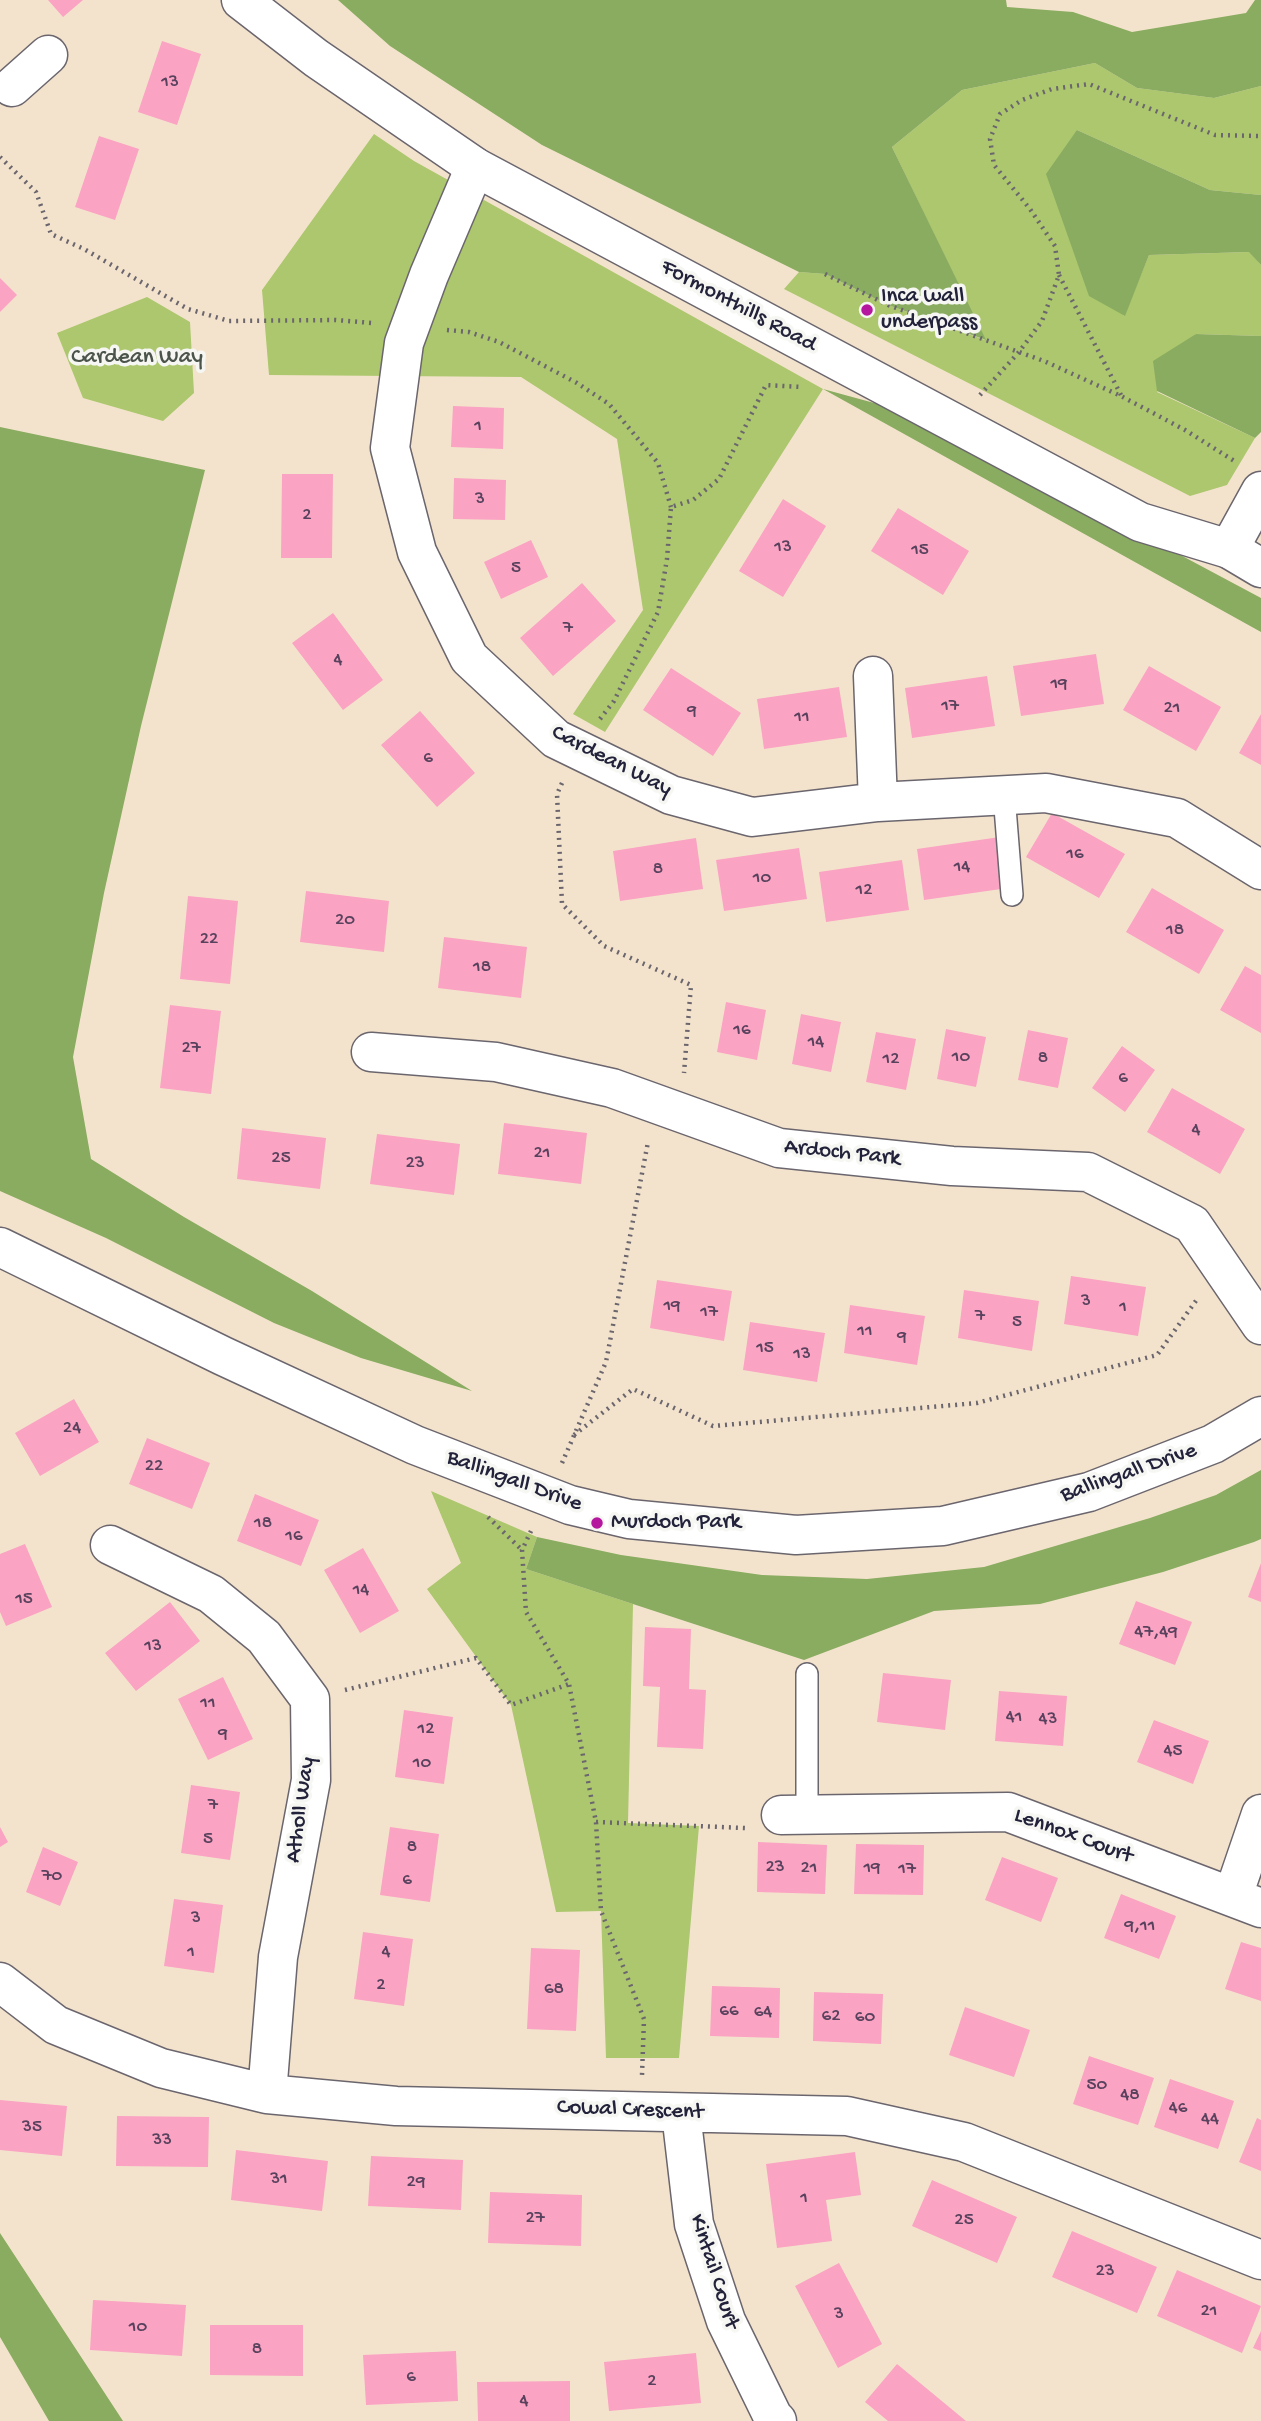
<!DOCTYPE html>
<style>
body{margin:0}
canvas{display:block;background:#f3e3cc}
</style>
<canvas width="1261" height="2421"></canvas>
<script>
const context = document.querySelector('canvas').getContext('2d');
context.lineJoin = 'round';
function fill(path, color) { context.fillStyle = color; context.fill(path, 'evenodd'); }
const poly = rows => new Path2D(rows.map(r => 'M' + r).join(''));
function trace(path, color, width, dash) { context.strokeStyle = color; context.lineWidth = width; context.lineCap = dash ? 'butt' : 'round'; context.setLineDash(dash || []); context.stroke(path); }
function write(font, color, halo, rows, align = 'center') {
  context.font = font + ' "Gochi Hand",sans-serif'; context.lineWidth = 7; context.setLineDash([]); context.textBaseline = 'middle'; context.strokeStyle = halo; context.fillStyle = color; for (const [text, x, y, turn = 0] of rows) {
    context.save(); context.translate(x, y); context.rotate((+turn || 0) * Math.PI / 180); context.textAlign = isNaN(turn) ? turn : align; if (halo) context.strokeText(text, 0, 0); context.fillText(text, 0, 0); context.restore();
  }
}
fill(poly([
 [1095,63,1137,88,1214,98,1261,86,1261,195,1210,190,1077,130,1124,316,1149,255,1250,252,1261,265,1261,336,1196,334,1157,392,1255,438,1227,485,1190,496,784,289,799,272,825,274,888,305,985,340,892,147,962,90],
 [374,134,414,161,823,389,605,732,573,714,643,610,617,439,521,377,269,375,262,290],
 [147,297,190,322,194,393,163,421,83,398,57,333],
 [431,1491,537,1537,526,1569,633,1604,628,1823,699,1826,679,2058,606,2058,601,1911,556,1912,511,1705,427,1589,461,1563]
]), '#acc76d');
fill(poly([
 [338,0,1006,0,1007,7,1073,12,1132,32,1246,13,1255,0,1261,0,1261,86,1214,98,1137,88,1095,63,962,90,892,147,986,340,888,305,825,274,799,272,542,145,390,46],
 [1077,130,1210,190,1261,195,1261,265,1249,252,1149,255,1125,316,1089,296,1046,174],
 [1196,334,1261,336,1261,432,1255,438,1157,391,1153,361],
 [823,389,918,415,1261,598,1261,632],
 [0,427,205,470,141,726,104,893,73,1057,91,1159,184,1217,312,1291,472,1391,361,1358,274,1323,106,1238,0,1191],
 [1261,1470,1261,1539,1254,1542,1163,1572,1040,1604,934,1611,804,1660,526,1569,537,1537,621,1555,762,1575,867,1579,984,1567,1150,1518,1216,1495],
 [0,2233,123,2421,49,2421,0,2337]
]), '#89ac60');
fill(poly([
 [48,0,83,0,63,17],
 [162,41,201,54,177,125,138,112],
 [99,136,139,149,115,220,75,207],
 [0,278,17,295,0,312],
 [453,406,504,408,503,449,451,447],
 [282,474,333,474,332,558,281,558],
 [454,478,506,480,505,520,453,519],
 [783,499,826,526,783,597,739,571],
 [898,508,969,551,943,595,871,551],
 [531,540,548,577,501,599,484,562],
 [582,583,616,621,553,676,520,638],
 [333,613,383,680,343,710,292,643],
 [1096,654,1104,704,1021,716,1013,666],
 [1149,666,1221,707,1196,751,1123,710],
 [671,668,741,713,713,756,643,710],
 [987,676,995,726,912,738,905,688],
 [839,687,847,737,764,749,757,699],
 [420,711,475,773,437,807,381,745],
 [1261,714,1261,765,1239,753],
 [1052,813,1125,854,1099,898,1026,857],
 [1000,837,1008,888,924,900,917,849],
 [696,838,703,889,620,901,613,851],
 [799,848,807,899,724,911,716,860],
 [902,860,909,910,826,922,819,872],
 [1152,888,1224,930,1199,974,1126,932],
 [306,891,389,901,384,952,300,942],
 [188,896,238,901,230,984,180,979],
 [444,937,527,947,521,998,438,988],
 [1245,966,1261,975,1261,1033,1220,1010],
 [726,1002,766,1010,757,1060,717,1052],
 [170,1005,221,1011,211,1094,160,1088],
 [801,1014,841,1022,831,1072,792,1064],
 [946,1029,986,1037,976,1087,937,1079],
 [1028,1030,1068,1038,1058,1088,1018,1080],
 [876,1032,916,1039,906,1090,866,1082],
 [1122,1046,1155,1070,1125,1112,1092,1088],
 [1172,1088,1245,1129,1220,1174,1147,1132],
 [504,1123,587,1133,581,1184,498,1174],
 [242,1128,326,1138,320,1189,237,1179],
 [377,1134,460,1144,454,1195,370,1184],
 [1071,1276,1146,1287,1138,1336,1064,1324],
 [657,1280,732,1291,724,1341,650,1328],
 [964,1290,1039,1301,1032,1351,958,1338],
 [850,1305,925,1316,917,1365,844,1353],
 [750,1322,825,1333,817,1382,743,1370],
 [74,1399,99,1442,40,1476,15,1433],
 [147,1438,210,1463,192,1509,129,1484],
 [255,1494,319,1520,301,1566,237,1541],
 [25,1544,52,1607,6,1626,0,1612,0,1554],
 [363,1548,399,1611,360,1633,324,1570],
 [1261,1563,1261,1602,1248,1597],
 [1136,1601,1192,1622,1175,1665,1119,1644],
 [170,1602,200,1641,136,1691,105,1653],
 [645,1627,691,1629,689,1689,706,1690,703,1749,657,1747,660,1687,643,1686],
 [883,1673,951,1680,945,1730,877,1722],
 [223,1677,253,1739,208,1760,178,1699],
 [999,1691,1067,1696,1063,1746,995,1741],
 [404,1710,453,1717,444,1784,395,1777],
 [1154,1720,1209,1741,1193,1784,1137,1762],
 [191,1785,240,1792,230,1860,181,1853],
 [0,1827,8,1842,0,1847],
 [390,1827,439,1834,430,1902,380,1895],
 [758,1842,827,1845,825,1894,757,1892],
 [856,1844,924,1845,923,1895,854,1894],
 [43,1847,78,1862,60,1906,26,1892],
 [1002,1857,1058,1878,1041,1922,985,1900],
 [1121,1894,1176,1916,1159,1959,1104,1938],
 [174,1899,223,1905,214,1973,164,1966],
 [363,1932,413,1939,404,2006,354,1999],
 [1241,1942,1261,1948,1261,2001,1225,1989],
 [531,1948,580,1950,576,2031,527,2029],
 [712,1986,780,1988,779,2038,710,2036],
 [814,1992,883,1994,881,2044,813,2041],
 [965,2007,1030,2030,1014,2077,949,2055],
 [1089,2056,1154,2078,1138,2125,1073,2104],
 [1170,2079,1234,2101,1218,2149,1154,2127],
 [0,2100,67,2106,62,2156,0,2150],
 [117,2116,209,2117,208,2167,116,2166],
 [1257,2118,1261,2120,1261,2171,1239,2162],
 [236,2150,328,2161,322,2211,231,2200],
 [855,2152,861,2195,826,2200,832,2241,777,2248,766,2164],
 [371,2156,463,2160,461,2210,368,2206],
 [932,2180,1017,2217,997,2263,912,2226],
 [490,2192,582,2195,581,2246,488,2243],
 [1072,2231,1157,2267,1137,2313,1052,2277],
 [839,2263,882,2344,838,2368,795,2286],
 [1177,2270,1261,2306,1242,2353,1157,2316],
 [93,2300,186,2305,182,2356,90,2350],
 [210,2325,303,2325,303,2376,210,2375],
 [1261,2331,1261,2351,1253,2348],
 [456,2351,458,2401,366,2405,363,2355],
 [696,2353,701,2403,609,2411,604,2362],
 [897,2364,966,2421,888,2421,865,2402],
 [570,2381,570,2421,478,2421,477,2382]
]), '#fba3c3');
const service = poly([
 [1004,795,1012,895],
 [807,1815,807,1674]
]);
const minor = poly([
 [12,87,48,55],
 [475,167,429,275,404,343,390,448,417,552,469,658,556,739,671,795,752,817,878,802,1046,793,1177,818,1261,870],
 [1229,549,1261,491],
 [873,676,878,802],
 [371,1052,496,1062,612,1088,779,1148,952,1166,1088,1172,1192,1224,1261,1325],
 [0,1247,223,1356,415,1445,570,1505,629,1519,796,1535,943,1526,1089,1492,1213,1444,1261,1416],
 [110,1545,211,1594,264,1637,310,1699,311,1780,278,1957,267,2094],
 [781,1815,1008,1812,1261,1908],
 [1233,1896,1261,1814],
 [0,1982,56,2025,161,2068,267,2094,396,2106,847,2116,964,2142,1261,2260],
 [681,2113,694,2224,726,2321,773,2417,777,2421]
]);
const tertiary = poly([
 [241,0,316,58,475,167,1140,522,1229,549,1261,568]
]);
trace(service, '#6b666e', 24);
trace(minor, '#6b666e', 41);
trace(tertiary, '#6b666e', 41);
trace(poly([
 [0,157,36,192,51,234,84,249,188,309,229,321,336,320,372,323],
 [825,274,888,305,1044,361,1121,396,1185,430,1236,462],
 [1059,275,1121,395],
 [447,330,469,332,499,342,577,383,609,404,658,463,671,507],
 [980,395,1019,352,1042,321,1059,275,1055,246,1030,209,994,165,990,139,1000,114,1022,100,1052,89,1089,84,1215,135,1261,136],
 [600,719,614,701,658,612,667,559,671,507,693,500,719,479,766,385,802,387],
 [562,783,557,794,562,904,604,946,691,985,684,1073],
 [574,1435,633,1389,713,1426,977,1403,1157,1355,1198,1298],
 [562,1463,606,1362,648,1142],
 [488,1517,522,1550],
 [531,1531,522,1550,526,1612,569,1684,596,1822,601,1911,644,2019,642,2075],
 [345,1690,476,1658,511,1705,569,1684],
 [596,1822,745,1828]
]), '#6b666e', 4.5, [2, 5]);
trace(service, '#fff', 21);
trace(minor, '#fff', 38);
trace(tertiary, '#fff', 38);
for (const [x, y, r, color] of [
 [867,310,7,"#b5179e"],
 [597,1523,7,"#b5179e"]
]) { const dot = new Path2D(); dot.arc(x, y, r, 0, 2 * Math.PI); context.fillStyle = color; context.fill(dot); trace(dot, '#f6f6f2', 2.5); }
write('19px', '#58425d', null, [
 ["13",170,83],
 ["1",478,427],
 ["3",480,500],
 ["2",307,516],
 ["13",783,548],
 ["15",920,551],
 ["5",516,569],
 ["7",568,629],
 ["4",338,661],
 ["19",1059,685],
 ["17",950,707],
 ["21",1172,709],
 ["9",692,712],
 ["11",802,718],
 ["6",428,759],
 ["16",1075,855],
 ["14",962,868],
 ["8",658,870],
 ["10",762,879],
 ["12",864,891],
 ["20",345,921],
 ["18",1175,931],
 ["22",209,940],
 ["18",482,968],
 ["16",742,1031],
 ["14",816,1043],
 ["27",191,1049],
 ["10",961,1058],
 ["8",1043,1059],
 ["12",891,1060],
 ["6",1123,1079],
 ["4",1196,1131],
 ["21",542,1154],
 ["25",281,1159],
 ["23",415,1164],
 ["3",1086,1302],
 ["19",672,1307],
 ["1",1123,1308],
 ["17",709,1313],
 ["7",980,1317],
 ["5",1017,1323],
 ["11",865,1332],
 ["9",902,1338],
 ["15",765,1349],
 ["13",802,1355],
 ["24",72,1429],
 ["22",154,1467],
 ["18",263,1524],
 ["16",294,1537],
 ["14",361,1591],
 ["15",24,1600],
 ["47,49",1156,1633],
 ["13",153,1647],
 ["11",208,1704],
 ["41",1014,1718],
 ["43",1048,1720],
 ["12",426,1730],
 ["9",223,1735],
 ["45",1173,1752],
 ["10",422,1764],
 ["7",213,1806],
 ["5",208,1840],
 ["8",412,1848],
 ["23",775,1868],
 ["21",809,1869],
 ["19",872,1869],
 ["17",907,1870],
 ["70",52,1877],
 ["6",407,1881],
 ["3",196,1919],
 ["9,11",1140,1927],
 ["1",191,1953],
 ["4",386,1953],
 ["2",381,1986],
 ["68",554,1990],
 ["66",729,2012],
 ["64",763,2013],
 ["62",831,2017],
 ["60",865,2018],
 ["50",1097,2086],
 ["48",1130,2096],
 ["46",1178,2109],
 ["44",1210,2120],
 ["35",32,2128],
 ["33",162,2141],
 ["31",279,2180],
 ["29",416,2183],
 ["1",804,2199],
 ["27",535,2219],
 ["25",964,2221],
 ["23",1105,2272],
 ["21",1209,2312],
 ["3",839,2315],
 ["10",138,2328],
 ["8",257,2350],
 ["6",411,2378],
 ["2",652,2382],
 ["4",524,2402]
]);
write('23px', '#22223b', '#f6f6f2', [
 ["Inca wall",881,297],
 ["underpass",881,323],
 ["Murdoch Park",611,1523]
], 'left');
write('23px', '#22223b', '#f6f6f2', [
 ["Formonthills Road",738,307,28],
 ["Cardean Way",611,762,27],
 ["Ardoch Park",842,1154,6],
 ["Ballingall Drive",1129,1474,-19],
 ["Ballingall Drive",514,1482,20],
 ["Atholl Way",302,1810,-82],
 ["Lennox Court",1073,1837,20],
 ["Cowal Crescent",630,2111,2],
 ["Kintail Court",713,2272,72]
]);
write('23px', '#4b544a', '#f6f6f2', [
 ["Cardean Way",137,358]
]);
</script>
